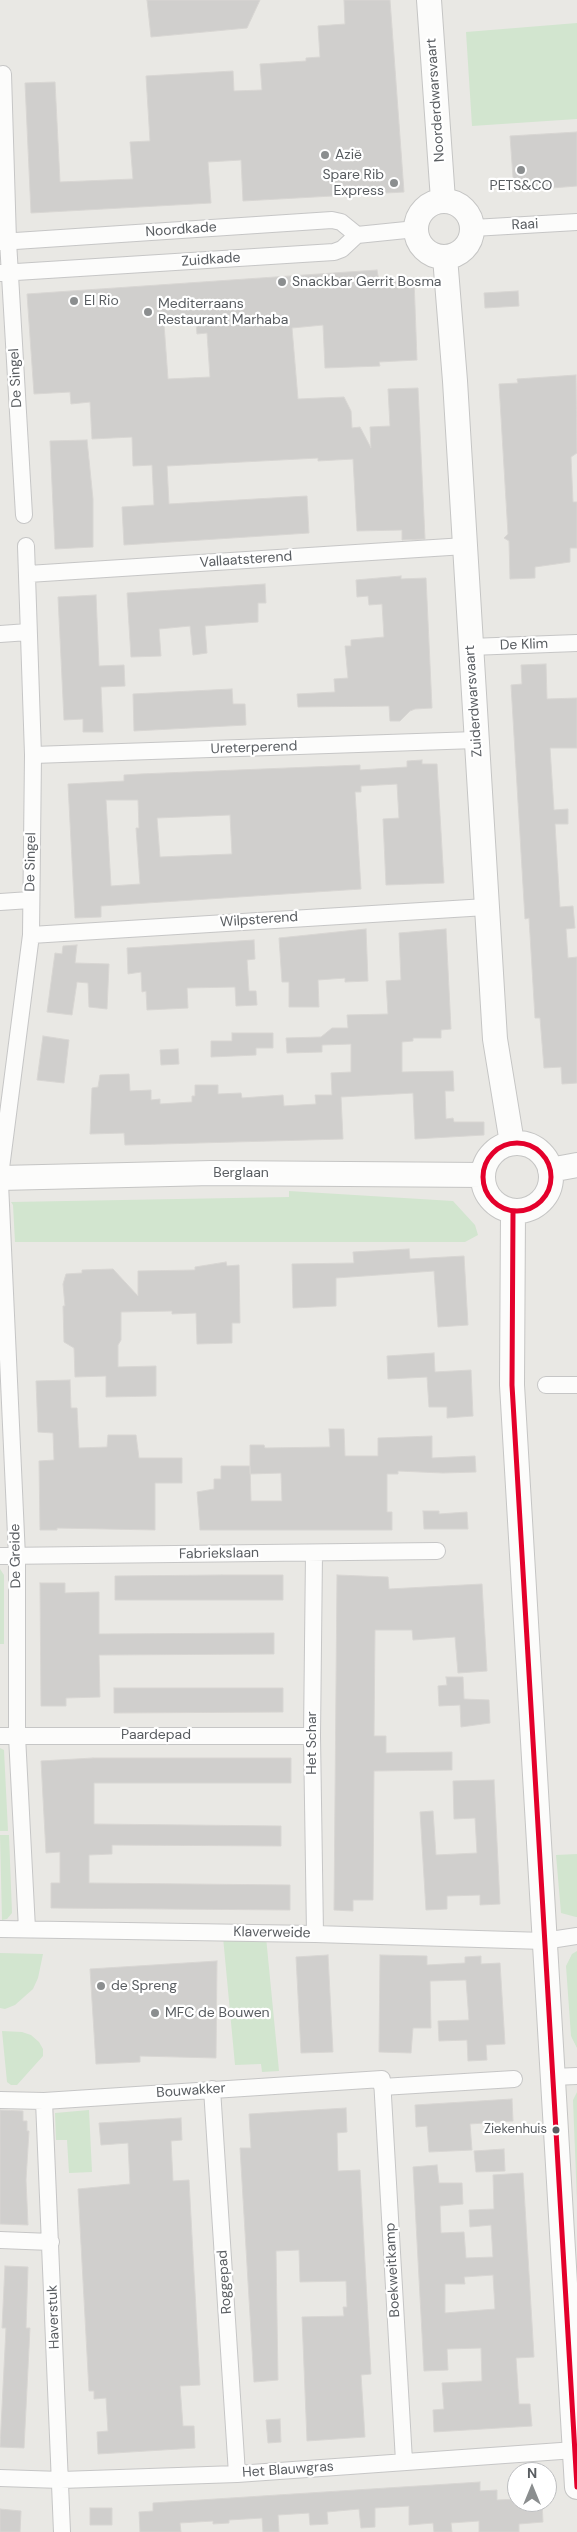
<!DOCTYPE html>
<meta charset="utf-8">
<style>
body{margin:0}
#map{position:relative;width:577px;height:2532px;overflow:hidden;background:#e9e8e4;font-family:"DM Sans",sans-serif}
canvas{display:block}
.north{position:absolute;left:507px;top:2462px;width:50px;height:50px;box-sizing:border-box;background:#fff;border:1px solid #bdbec0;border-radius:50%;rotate:0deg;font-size:14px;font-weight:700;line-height:20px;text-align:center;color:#595d61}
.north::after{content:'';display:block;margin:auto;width:18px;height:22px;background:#8b8e8f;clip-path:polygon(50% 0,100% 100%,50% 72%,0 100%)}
</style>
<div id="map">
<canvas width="577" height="2532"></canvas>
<div class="north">N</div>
</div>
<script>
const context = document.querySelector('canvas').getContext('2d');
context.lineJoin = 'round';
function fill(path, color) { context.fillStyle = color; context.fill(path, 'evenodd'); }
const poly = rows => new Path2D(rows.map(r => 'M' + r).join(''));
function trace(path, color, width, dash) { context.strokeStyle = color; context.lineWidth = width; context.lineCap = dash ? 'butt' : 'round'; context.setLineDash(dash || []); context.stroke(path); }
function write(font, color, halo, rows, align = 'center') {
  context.font = font + ' "DM Sans",sans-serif'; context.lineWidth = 4.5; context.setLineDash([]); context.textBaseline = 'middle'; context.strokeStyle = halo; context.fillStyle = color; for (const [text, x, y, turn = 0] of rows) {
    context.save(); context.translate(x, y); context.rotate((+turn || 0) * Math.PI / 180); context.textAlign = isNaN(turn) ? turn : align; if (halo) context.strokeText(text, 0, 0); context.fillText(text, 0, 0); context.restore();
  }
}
fill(poly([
 [577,23,577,119,472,126,466,32],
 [289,1191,453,1201,475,1225,478,1235,465,1242,15,1242,13,1205,11,1202,289,1197],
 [0,1569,4,1575,4,1644,0,1644],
 [0,1748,4,1750,8,1831,0,1831],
 [0,1835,9,1835,12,1913,7,1919,2,1920],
 [577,1854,577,1917,576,1917,561,1913,556,1855],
 [223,1937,266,1937,279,2071,262,2072,261,2064,235,2065],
 [577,1951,577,2048,571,2036,566,1966,572,1954],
 [0,1953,43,1954,38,1978,33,1989,15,2005,5,2009,0,2008],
 [2,2031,22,2032,31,2035,39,2042,43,2049,43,2056,17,2085,11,2085,7,2082],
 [577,2092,577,2202,573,2100],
 [89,2110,92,2172,69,2173,67,2140,56,2140,55,2113]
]), '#d2e5cf');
const building = poly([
 [147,0,260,0,247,28,151,37,147,0],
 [344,0,390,0,404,192,243,201,241,160,208,162,211,203,31,213,25,83,55,82,60,182,133,179,130,142,150,141,146,76,233,71,234,91,262,90,260,64,306,61,306,58,320,57,318,26,345,24,344,0],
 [577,132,577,186,514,191,510,136,577,132],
 [377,270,379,281,414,279,417,360,379,362,380,366,325,368,323,325,292,328,298,399,344,397,351,411,352,428,360,427,371,448,370,427,390,426,388,389,418,388,425,539,402,540,402,530,357,531,353,459,318,461,318,458,167,466,169,504,307,496,309,533,124,545,122,507,154,505,152,465,133,466,132,437,92,439,90,402,71,404,70,392,34,394,27,294,377,270],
 [196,322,197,334,207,333,210,377,168,379,164,324,196,322],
 [518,291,519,306,485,308,484,293,518,291],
 [576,375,577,453,571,457,573,502,577,502,577,548,570,548,570,562,535,567,535,578,510,579,509,541,504,538,508,534,499,384,518,383,517,379,576,375],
 [87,440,93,499,93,547,55,549,50,441,87,440],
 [401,576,401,579,426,578,432,708,415,709,410,711,400,721,390,721,389,706,298,707,297,694,335,692,334,679,348,678,345,646,351,646,351,640,384,637,382,604,369,605,368,596,357,597,356,580,401,576],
 [265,584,266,603,258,603,258,622,205,626,207,653,193,655,190,626,159,629,161,656,131,657,127,593,265,584],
 [96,595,99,666,124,665,125,686,101,687,103,732,83,732,83,719,64,720,58,597,96,595],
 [546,664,547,699,577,698,577,748,550,748,554,810,568,809,568,824,555,824,560,907,573,906,575,928,566,929,568,958,577,957,577,1083,562,1084,561,1067,544,1068,540,1018,535,1018,529,918,525,919,511,685,522,684,521,665,546,664],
 [232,689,233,704,245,704,246,725,134,731,133,694,232,689],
 [422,760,422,764,437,764,444,883,386,885,383,819,399,818,397,784,361,786,361,792,355,792,361,889,101,906,101,917,75,918,68,784,124,781,124,775,140,774,360,765,360,770,407,767,407,761,422,760],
 [106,800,138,800,139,828,136,828,140,884,111,886,106,800],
 [230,815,232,854,160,857,157,818,230,815],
 [366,929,368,981,345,982,345,978,318,980,319,1007,289,1007,289,982,282,982,279,938,366,929],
 [446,929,451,1029,441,1030,441,1038,413,1038,413,1041,402,1042,402,1072,453,1071,454,1091,445,1091,446,1119,453,1118,454,1122,484,1122,484,1135,415,1139,413,1093,341,1097,343,1139,125,1145,124,1133,90,1134,92,1088,98,1087,100,1075,129,1074,130,1091,151,1090,151,1100,160,1099,160,1104,192,1102,192,1096,195,1096,195,1085,218,1085,218,1094,241,1093,242,1098,283,1095,284,1106,316,1104,315,1095,332,1095,331,1073,351,1072,351,1044,322,1045,322,1052,287,1053,286,1038,321,1037,332,1028,348,1028,347,1015,388,1014,386,981,401,980,399,933,446,929],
 [254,940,255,959,247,960,249,991,256,991,257,1005,236,1006,235,987,187,988,188,1008,147,1010,146,991,142,992,141,972,128,974,127,948,254,940],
 [77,945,75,963,109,964,107,1009,89,1007,88,983,77,982,72,1015,47,1012,55,953,62,954,63,946,77,945],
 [232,1033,273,1033,273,1048,256,1048,256,1055,211,1057,211,1041,232,1041,232,1033],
 [43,1036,69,1040,64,1083,37,1080,43,1036],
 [178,1049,179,1064,161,1065,160,1050,178,1049],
 [409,1249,410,1259,464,1256,468,1325,438,1327,434,1271,336,1278,336,1306,293,1308,292,1264,354,1263,353,1252,409,1249],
 [226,1262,227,1266,239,1265,240,1323,232,1323,232,1343,197,1344,196,1313,172,1314,172,1311,121,1312,121,1340,118,1345,118,1367,156,1366,156,1396,106,1397,106,1376,75,1377,74,1348,64,1342,63,1306,65,1306,63,1284,66,1274,82,1273,82,1270,113,1269,138,1296,138,1271,195,1270,195,1267,226,1262],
 [434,1353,435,1372,471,1370,473,1416,447,1418,447,1407,429,1407,427,1377,388,1379,387,1356,434,1353],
 [70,1380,71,1408,77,1408,79,1448,107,1447,108,1435,136,1435,139,1458,182,1458,182,1483,155,1483,155,1530,57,1528,57,1530,40,1530,39,1461,54,1460,53,1433,38,1432,36,1381,70,1380],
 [329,1429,344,1429,345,1456,378,1456,378,1438,432,1436,432,1458,475,1456,476,1472,443,1473,398,1471,398,1474,387,1474,387,1512,392,1512,392,1530,200,1530,197,1492,214,1489,214,1479,221,1479,221,1466,250,1466,251,1501,282,1501,281,1473,250,1474,250,1445,264,1445,265,1448,330,1447,329,1429],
 [423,1511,439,1511,439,1514,467,1512,468,1529,424,1529,423,1511],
 [222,1575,283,1575,283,1600,115,1600,115,1576,222,1575],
 [337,1575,388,1577,389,1589,482,1584,487,1671,458,1673,455,1637,413,1640,412,1630,375,1630,374,1736,386,1736,386,1753,452,1752,452,1770,374,1771,373,1900,353,1900,353,1911,334,1910,337,1575],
 [40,1583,65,1583,65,1593,99,1592,99,1634,274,1633,274,1654,99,1655,100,1697,66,1698,66,1706,41,1706,40,1583],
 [446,1677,463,1677,464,1699,489,1700,490,1723,461,1727,460,1705,439,1706,438,1686,447,1685,446,1677],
 [114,1688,283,1688,283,1712,114,1713,114,1688],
 [93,1758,291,1758,291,1783,94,1783,94,1824,281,1826,281,1846,112,1845,112,1854,89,1855,89,1883,290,1885,290,1910,51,1908,51,1883,60,1883,60,1852,46,1853,41,1761,93,1758],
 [494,1780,500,1904,480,1905,480,1895,447,1896,447,1909,426,1910,420,1812,433,1811,436,1855,477,1853,475,1818,454,1819,453,1781,494,1780],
 [328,1955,333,2052,301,2053,296,1957,328,1955],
 [380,1955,427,1956,427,1965,465,1963,465,1957,481,1956,481,1964,500,1963,505,2044,486,2045,487,2060,468,2061,467,2040,439,2041,438,2021,469,2020,466,1980,430,1981,431,2028,413,2028,411,2053,379,2052,380,1955],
 [217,1961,216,2058,140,2056,140,2062,96,2064,90,1969,217,1961],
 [512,2099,513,2121,470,2124,472,2150,429,2152,427,2126,416,2127,415,2105,512,2099],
 [346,2108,347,2132,337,2133,338,2171,360,2170,371,2374,361,2375,365,2437,307,2441,302,2317,344,2316,343,2307,347,2307,346,2281,300,2282,299,2250,276,2251,278,2380,254,2382,240,2148,251,2148,249,2114,346,2108],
 [0,2110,23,2111,23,2121,27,2121,27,2131,29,2131,26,2180,28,2225,0,2224,0,2110],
 [181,2118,182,2140,171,2141,173,2181,189,2180,200,2385,180,2386,183,2426,194,2426,195,2448,98,2454,97,2432,108,2431,106,2398,94,2399,94,2391,89,2391,78,2189,130,2184,128,2143,101,2145,99,2123,181,2118],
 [504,2149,505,2171,476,2172,474,2151,504,2149],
 [437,2165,439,2183,462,2183,463,2204,440,2206,441,2233,464,2232,466,2258,493,2257,491,2225,470,2227,469,2210,494,2209,493,2175,523,2173,534,2357,516,2358,519,2404,530,2404,532,2426,434,2432,433,2410,444,2409,442,2383,482,2381,481,2348,447,2349,448,2370,424,2371,413,2167,437,2165],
 [493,2275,495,2309,445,2313,445,2284,465,2284,464,2277,493,2275],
 [5,2266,28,2267,26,2328,30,2328,24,2448,0,2447,6,2328,2,2328,5,2266],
 [280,2419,281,2442,268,2443,266,2420,280,2419],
 [480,2482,480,2491,497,2490,497,2500,517,2499,517,2502,542,2502,543,2522,519,2524,519,2532,479,2532,479,2521,451,2523,452,2532,434,2532,433,2523,409,2525,409,2506,375,2508,375,2527,361,2528,359,2509,327,2512,328,2524,310,2525,309,2513,278,2515,279,2532,263,2532,262,2518,229,2520,229,2523,213,2524,213,2521,180,2523,181,2532,140,2532,139,2512,153,2511,153,2503,480,2482],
 [90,2508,112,2508,112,2525,90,2525,90,2508],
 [0,2509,21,2511,20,2532,0,2532,0,2509]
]);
fill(building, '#d0cfcd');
trace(building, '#d8d6d3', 1);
const street = poly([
 [3,74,8,241,24,515],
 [473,228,577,222],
 [0,242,332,220,341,222,357,235],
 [0,273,334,252,342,249,357,235,416,229],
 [28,574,465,546],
 [0,634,28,632],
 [470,647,577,643],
 [33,755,476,740],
 [0,902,30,900],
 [31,935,486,907],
 [0,1176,31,935,33,755,26,546],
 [0,1183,17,1557,17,1736,27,1929],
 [546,1385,577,1385],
 [314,1553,312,1736,315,1934],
 [0,1556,437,1551],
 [0,1736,312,1736],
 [0,1929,315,1934,544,1941,577,1936],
 [552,2077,577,2076],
 [382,2087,514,2079],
 [212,2089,237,2474],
 [0,2100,44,2101,382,2079,404,2461],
 [44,2101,62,2532],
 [0,2240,51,2242],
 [0,2478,61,2480,237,2474,575,2450]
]);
const secondary = poly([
 [429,0,443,200],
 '416 229a28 28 0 1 1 56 0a28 28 0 1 1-56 0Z',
 [445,257,455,381,495,1039,512,1143],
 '483 1177a34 34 0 1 1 68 0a34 34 0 1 1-68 0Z',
 [550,1170,577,1165],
 [0,1178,212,1173,483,1175],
 [513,1211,512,1385,577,2487]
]);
trace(street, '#c6c6c6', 18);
trace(secondary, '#c5c5c4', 26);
trace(street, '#fcfcfb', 16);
trace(secondary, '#fcfcfb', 24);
trace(poly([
 '483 1177a34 34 0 1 1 68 0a34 34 0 1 1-68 0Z',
 [513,1211,512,1385,577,2487]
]), '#e4002b', 5);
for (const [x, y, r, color] of [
 [325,155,5,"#8b8e8f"],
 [521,170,5,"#8b8e8f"],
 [394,183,5,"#8b8e8f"],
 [282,282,5,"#8b8e8f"],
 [74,301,5,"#8b8e8f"],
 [148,312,5,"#8b8e8f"],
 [101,1986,5,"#8b8e8f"],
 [155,2013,5,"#8b8e8f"],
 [556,2130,4.5,"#595d61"]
]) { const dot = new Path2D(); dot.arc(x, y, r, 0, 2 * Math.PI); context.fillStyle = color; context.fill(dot); trace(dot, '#fff', 2); }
write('13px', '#595d61', '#fff', [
 ["Ziekenhuis",547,2130]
], 'right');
write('14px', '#595d61', '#fff', [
 ["Noorderdwarsvaart",436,100,-94],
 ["Raai",525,225,-3],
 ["Noordkade",181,230,-4],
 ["Zuidkade",211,260,-4],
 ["De Singel",16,378,-93],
 ["Vallaatsterend",246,560,-4],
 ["De Klim",524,645,-2],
 ["Zuiderdwarsvaart",474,701,-94],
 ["Ureterperend",254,748,-2],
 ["De Singel",31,862,-89],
 ["Wilpsterend",259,920,-4],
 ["Berglaan",241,1173],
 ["Fabriekslaan",219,1554,-1],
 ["De Greide",16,1556,-91],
 ["Paardepad",156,1735],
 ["Het Schar",312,1743,-90],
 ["Klaverweide",272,1933,1],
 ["Bouwakker",191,2091,-4],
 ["Boekweitkamp",393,2270,-93],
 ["Roggepad",225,2282,-94],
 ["Haverstuk",54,2317,-92],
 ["Het Blauwgras",288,2470,-4]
]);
write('14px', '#595d61', '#fff', [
 ["Azië",335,155],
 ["Spare Rib",384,175,"right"],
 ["Express",384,191,"right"],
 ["PETS&CO",521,186,"center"],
 ["Snackbar Gerrit Bosma",292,282],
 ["El Rio",84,301],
 ["Mediterraans",158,304],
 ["Restaurant Marhaba",158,320],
 ["de Spreng",111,1986],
 ["MFC de Bouwen",165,2013]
], 'left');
</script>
